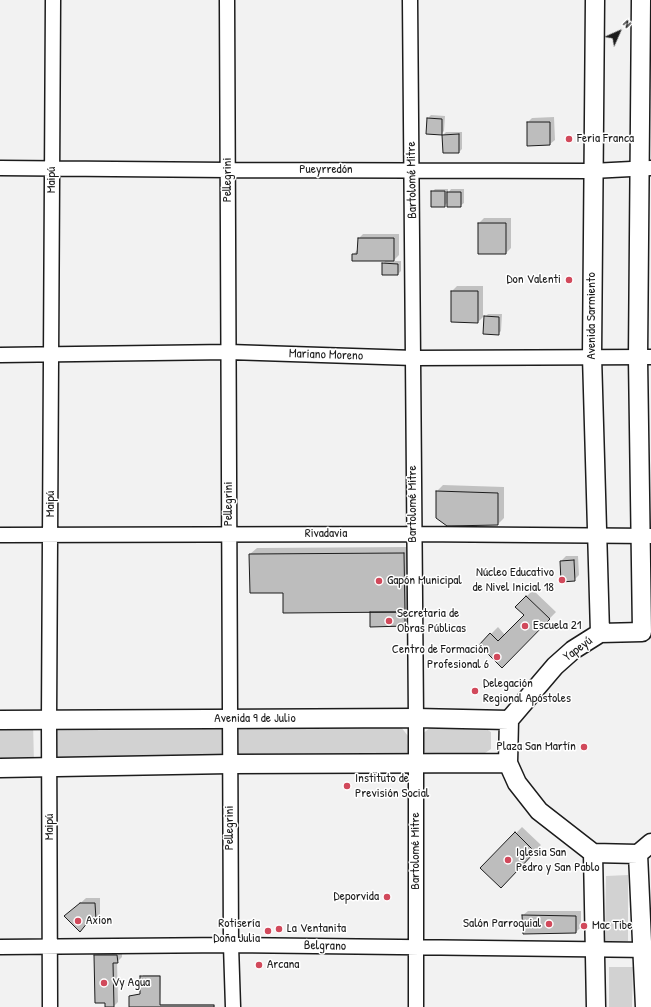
<!DOCTYPE html>
<meta charset="utf-8">
<style>
body{margin:0}
#map{position:relative;width:651px;height:1007px;overflow:hidden;background:#f2f2f2;font-family:"Patrick Hand",sans-serif}
canvas{display:block}
.north{position:absolute;left:599px;top:12px;width:40px;height:40px;-webkit-text-stroke:3px #fff;paint-order:stroke;rotate:45deg;font-size:11px;font-weight:700;line-height:16px;text-align:center;color:#1c1c1c}
.north::after{content:'';display:block;margin:auto;width:14px;height:18px;background:#1c1c1c;clip-path:polygon(50% 0,100% 100%,50% 72%,0 100%)}
</style>
<div id="map">
<canvas width="651" height="1007"></canvas>
<div class="north">N</div>
</div>
<script>
const context = document.querySelector('canvas').getContext('2d');
context.lineJoin = 'round';
function fill(path, color) { context.fillStyle = color; context.fill(path, 'evenodd'); }
const poly = rows => new Path2D(rows.map(r => 'M' + r).join(''));
function trace(path, color, width, dash) { context.strokeStyle = color; context.lineWidth = width; context.lineCap = dash ? 'butt' : 'round'; context.setLineDash(dash || []); context.stroke(path); }
function write(font, color, halo, rows, align = 'center') {
  context.font = font + ' "Patrick Hand",sans-serif'; context.lineWidth = 3; context.setLineDash([]); context.textBaseline = 'middle'; context.strokeStyle = halo; context.fillStyle = color; for (const [text, x, y, turn = 0] of rows) {
    context.save(); context.translate(x, y); context.rotate((+turn || 0) * Math.PI / 180); context.textAlign = isNaN(turn) ? turn : align; if (halo) context.strokeText(text, 0, 0); context.fillText(text, 0, 0); context.restore();
  }
}
fill(poly([
 [0,720,33,721,34,764,0,764],
 [54,723,227,727,227,764,54,766],
 [234,726,401,727,408,736,408,758,234,764],
 [482,727,491,732,491,749,482,755,429,756,421,749,422,734,430,728],
 [628,875,628,941,605,942,606,876],
 [609,967,633,967,632,1007,609,1007]
]), '#d2d2d2');
fill(poly([
 [431,115,445,116,444,131,441,134,428,118],
 [554,117,555,140,550,144,528,122,532,118],
 [446,132,462,132,462,149,459,152,444,152,443,135],
 [435,189,448,189,448,193,451,189,464,189,464,203,460,206,448,202,444,206,432,192],
 [484,218,511,218,511,248,506,253,479,223],
 [363,234,399,234,399,255,393,261,401,261,401,271,398,274,383,264,386,260,353,255,358,249,358,239],
 [457,286,483,286,483,317,478,322,452,321,452,291],
 [488,314,502,314,501,331,498,334,485,317],
 [443,485,504,487,504,518,498,524,437,491],
 [410,547,409,621,404,625,372,611,284,592,250,554,257,548],
 [566,556,578,556,579,575,574,580,561,561],
 [533,590,556,612,502,667,480,645,498,627,505,635,525,615,516,607],
 [522,827,541,845,501,887,482,868],
 [86,898,100,898,100,914,96,918,71,912],
 [528,911,581,911,581,927,576,932,523,915],
 [122,950,122,957,117,962,118,1002,113,1007,95,956,100,951],
 [143,975,161,975,160,1004,215,1004,215,1007,130,1007,130,996,141,994]
]), '#0003');
const building = poly([
 [427,118,442,119,442,135,426,134,427,118],
 [527,122,550,122,550,145,527,146,527,122],
 [459,134,459,153,443,153,442,135,459,134],
 [431,191,445,191,445,207,431,207,431,191],
 [447,192,461,192,461,207,447,207,447,192],
 [478,223,506,223,506,254,478,254,478,223],
 [358,238,394,238,394,261,352,261,352,254,357,254,358,238],
 [382,263,398,264,398,275,382,275,382,263],
 [451,291,478,291,478,323,451,322,451,291],
 [484,316,499,317,499,335,483,334,484,316],
 [436,491,498,493,498,525,447,526,436,518,436,491],
 [404,553,405,612,283,613,283,593,250,593,249,554,404,553],
 [574,560,575,581,561,582,560,561,574,560],
 [526,596,550,619,502,668,479,645,490,633,498,641,524,615,515,607,526,596],
 [370,612,405,612,405,626,370,627,370,612],
 [515,832,535,852,501,888,480,868,515,832],
 [80,903,95,903,96,920,92,917,80,932,64,916,80,903],
 [522,915,576,916,576,933,523,934,522,915],
 [94,955,117,955,118,963,113,963,114,1007,105,1007,105,1003,95,1003,94,955],
 [140,976,160,976,160,1005,214,1005,214,1007,129,1007,129,996,140,994,140,976]
]);
fill(building, '#bdbdbd');
trace(building, '#1c1c1c', 1);
const minor = poly([
 [227,0,231,945,233,1007],
 [410,0,416,718,416,1007],
 [0,168,228,170,592,171,651,168],
 [0,355,229,352,414,358,651,357],
 [0,535,413,534,651,536],
 [0,947,231,945,651,950],
 [50,1007,49,720,53,0]
]);
const major = poly([
 [595,0,592,356,600,633],
 [641,0,638,358,642,632],
 [600,633,642,632],
 [0,720,416,718,509,720],
 [509,720,508,763,517,783,539,811,593,853,638,854],
 [509,720,555,666,573,650,600,633],
 [0,768,230,764,508,763],
 [593,853,596,1007],
 [638,854,645,1007],
 [638,854,651,843]
]);
trace(minor, '#1c1c1c', 17);
trace(major, '#1c1c1c', 21);
trace(minor, '#fff', 14);
trace(major, '#fff', 18);
for (const [x, y, r, color] of [
 [569,139,4,"#d1495b"],
 [569,280,4,"#d1495b"],
 [562,580,4,"#d1495b"],
 [379,581,4,"#d1495b"],
 [389,621,4,"#d1495b"],
 [525,626,4,"#d1495b"],
 [497,657,4,"#d1495b"],
 [475,691,4,"#d1495b"],
 [584,747,4,"#d1495b"],
 [347,786,4,"#d1495b"],
 [508,860,4,"#d1495b"],
 [387,897,4,"#d1495b"],
 [78,921,4,"#d1495b"],
 [549,924,4,"#d1495b"],
 [584,926,4,"#d1495b"],
 [279,929,4,"#d1495b"],
 [268,931,4,"#d1495b"],
 [259,965,4,"#d1495b"],
 [104,983,4,"#d1495b"]
]) { const dot = new Path2D(); dot.arc(x, y, r, 0, 2 * Math.PI); context.fillStyle = color; context.fill(dot); trace(dot, '#fff', 1.5); }
write('13px', '#1c1c1c', '#fff', [
 ["Feria Franca",577,139],
 ["Don Valenti",561,280,"right"],
 ["Núcleo Educativo",554,573,"right"],
 ["de Nivel Inicial 18",554,588,"right"],
 ["Gapón Municipal",387,581],
 ["Secretaria de",397,614],
 ["Obras Públicas",397,629],
 ["Escuela 21",533,626],
 ["Centro de Formación",489,650,"right"],
 ["Profesional 6",489,665,"right"],
 ["Delegación",483,684],
 ["Regional Apóstoles",483,699],
 ["Plaza San Martín",576,747,"right"],
 ["Instituto de",355,779],
 ["Previsión Social",355,794],
 ["Iglesia San",516,853],
 ["Pedro y San Pablo",516,868],
 ["Deporvida",379,897,"right"],
 ["Axion",86,921],
 ["Rotisería",260,924,"right"],
 ["Doña Julia",260,939,"right"],
 ["Salón Parroquial",541,924,"right"],
 ["Mac Tibe",592,926],
 ["La Ventanita",287,929],
 ["Arcana",267,965],
 ["Vy Agua",112,983]
], 'left');
write('13px', '#1c1c1c', '#fff', [
 ["Pueyrredón",326,170],
 ["Maipú",52,180,-90],
 ["Pellegrini",228,180,-90],
 ["Bartolomé Mitre",412,180,-91],
 ["Avenida Sarmiento",592,316,-90],
 ["Mariano Moreno",326,355,2],
 ["Maipú",51,504,-90],
 ["Pellegrini",229,504,-90],
 ["Bartolomé Mitre",413,504,-90],
 ["Rivadavia",326,534],
 ["Yapeyú",578,649,-37],
 ["Avenida 9 de Julio",255,719],
 ["Maipú",50,827,-90],
 ["Pellegrini",230,828,-90],
 ["Bartolomé Mitre",416,851,-90],
 ["Belgrano",325,946,1]
]);
</script>
